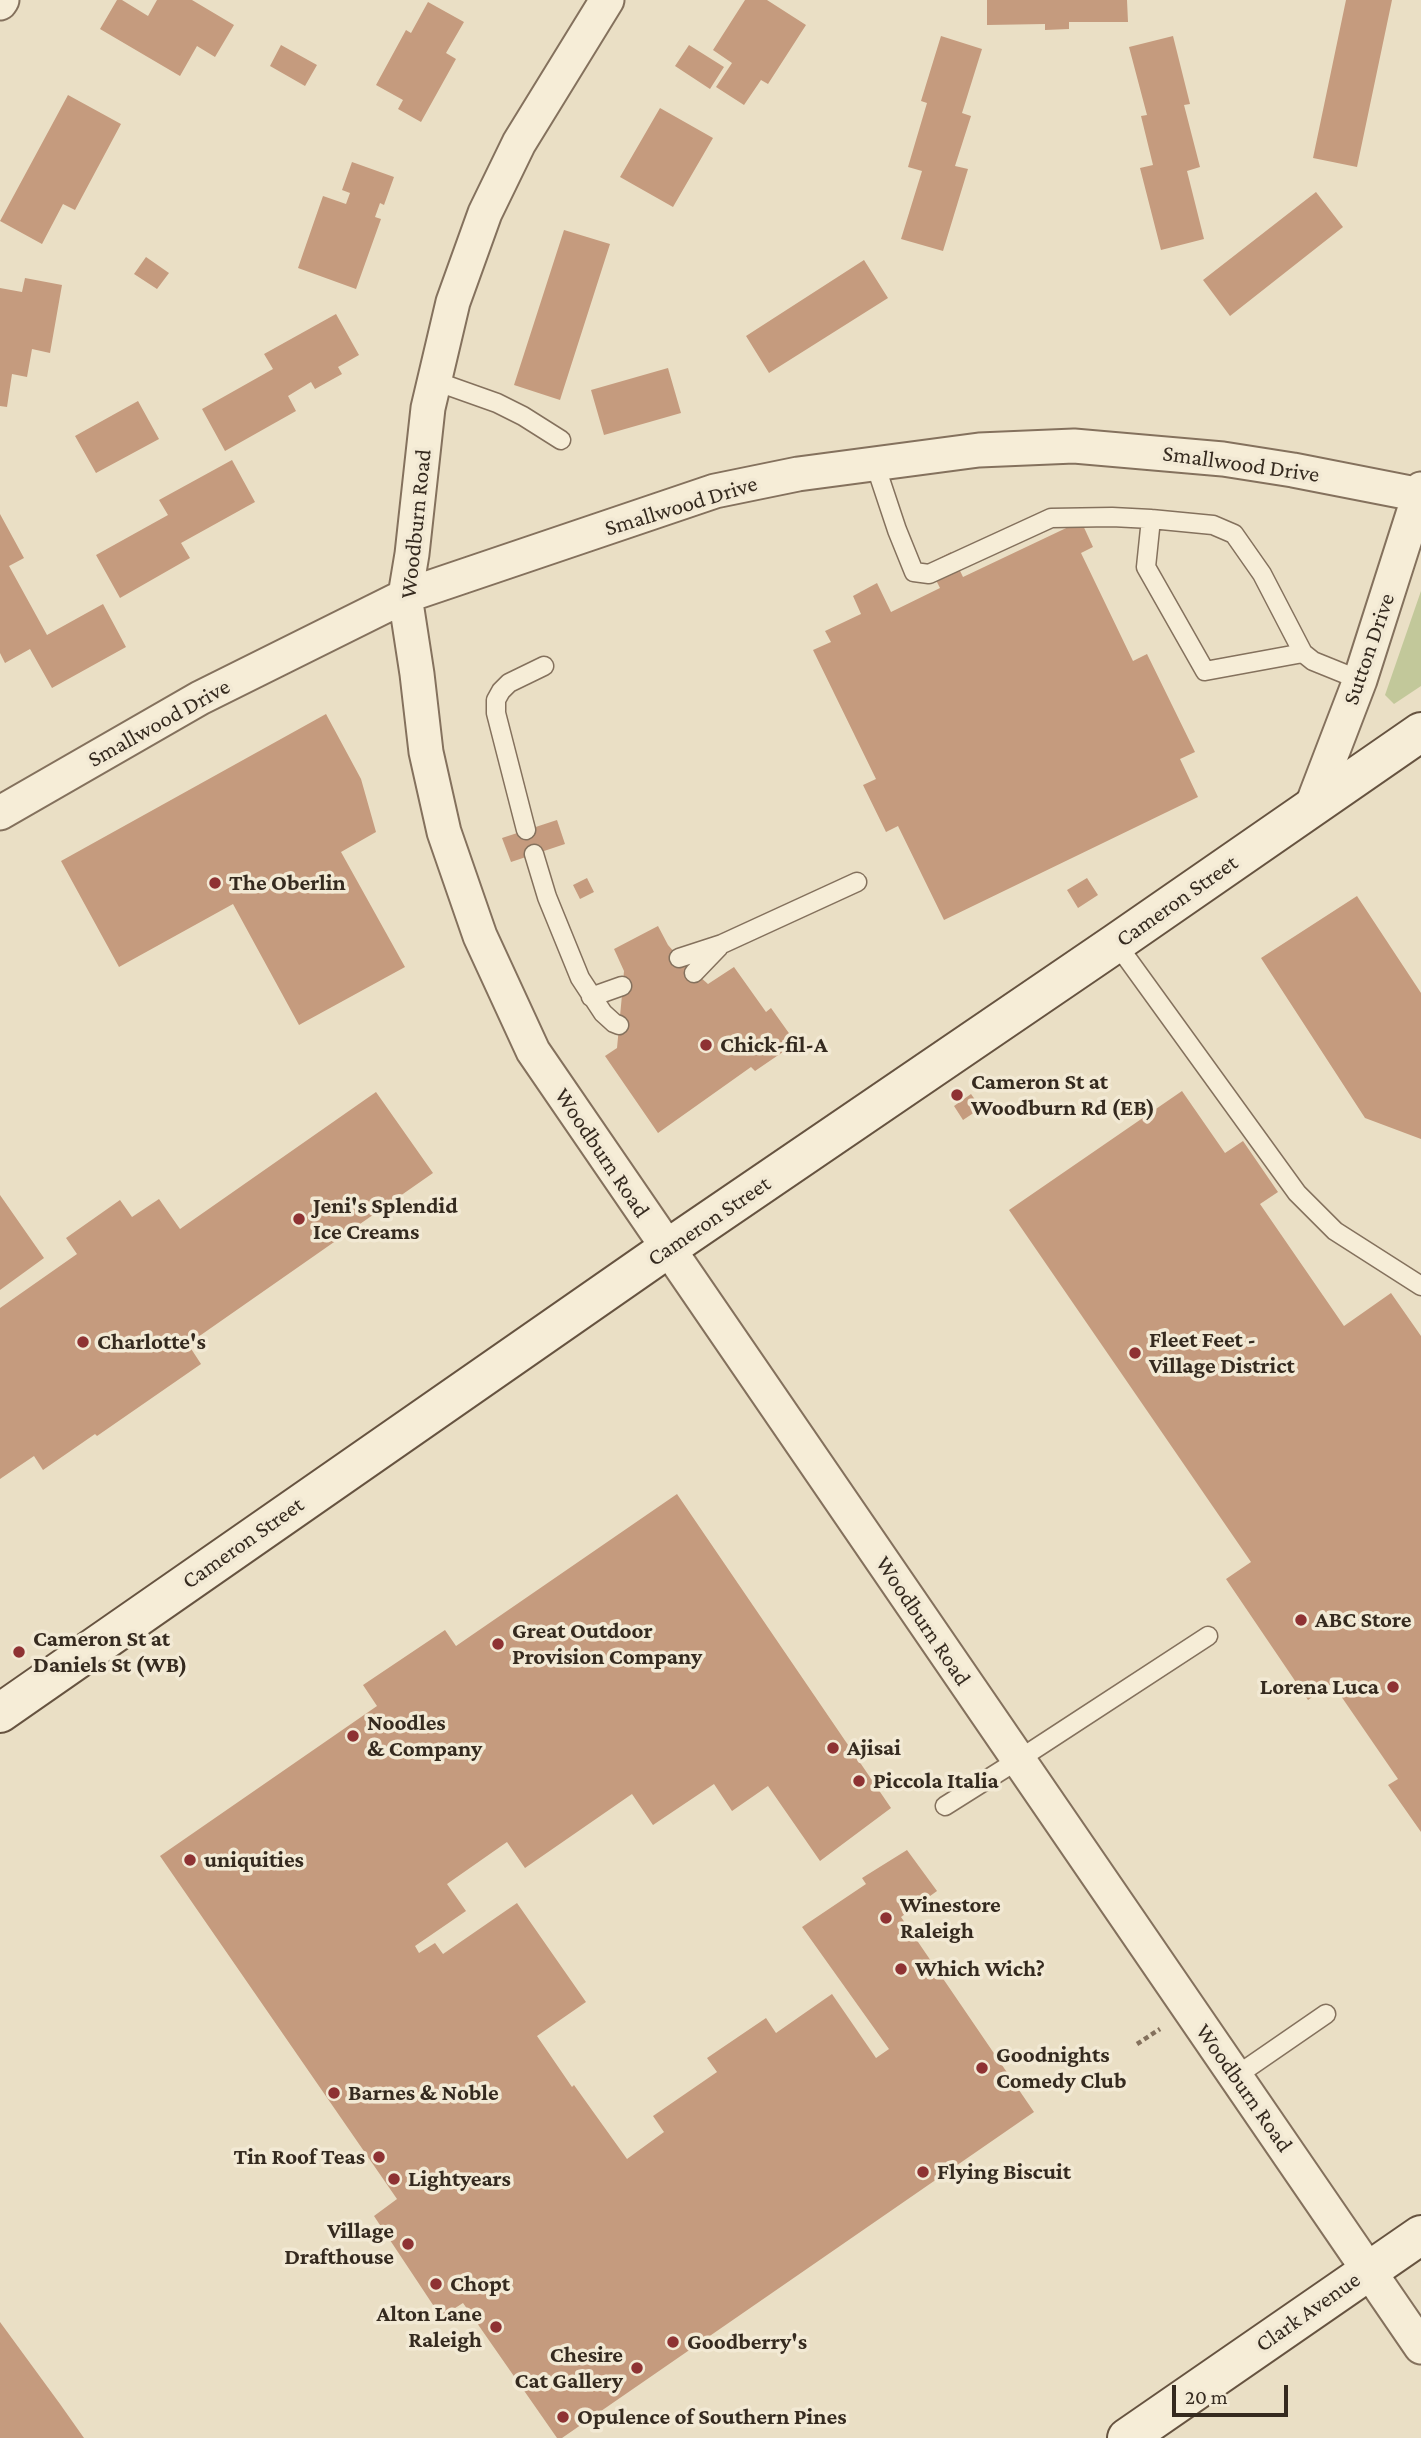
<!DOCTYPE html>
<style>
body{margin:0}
#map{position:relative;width:1421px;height:2438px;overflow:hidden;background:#eadfc5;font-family:"Crimson Pro",serif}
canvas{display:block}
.scale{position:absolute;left:1172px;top:2385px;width:116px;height:32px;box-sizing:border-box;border:4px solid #352a1f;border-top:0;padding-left:9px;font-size:21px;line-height:24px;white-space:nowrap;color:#352a1f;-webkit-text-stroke:5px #f2e9d4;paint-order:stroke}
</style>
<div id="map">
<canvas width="1421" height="2438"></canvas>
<div class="scale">20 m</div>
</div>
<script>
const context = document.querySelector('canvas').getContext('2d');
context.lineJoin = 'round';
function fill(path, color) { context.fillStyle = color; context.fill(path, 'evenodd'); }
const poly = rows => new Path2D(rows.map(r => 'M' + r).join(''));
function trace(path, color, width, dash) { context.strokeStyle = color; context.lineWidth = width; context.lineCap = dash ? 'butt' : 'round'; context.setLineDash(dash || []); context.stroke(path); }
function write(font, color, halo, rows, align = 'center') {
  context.font = font + ' "Crimson Pro",serif'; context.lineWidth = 7; context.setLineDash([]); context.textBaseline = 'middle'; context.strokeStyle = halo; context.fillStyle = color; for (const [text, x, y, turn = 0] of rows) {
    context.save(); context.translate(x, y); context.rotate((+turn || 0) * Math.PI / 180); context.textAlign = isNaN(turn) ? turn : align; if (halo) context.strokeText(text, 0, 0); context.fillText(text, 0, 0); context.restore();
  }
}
fill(poly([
 [1421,591,1421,686,1394,704,1385,695]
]), '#c2c89a');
fill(poly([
 [117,0,122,0,148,16,157,0,192,0,234,25,215,57,197,46,180,76,100,29],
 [745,0,767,0,806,25,768,84,761,80,744,105,716,87,732,63,713,50],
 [987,0,1127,0,1128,22,1069,22,1069,29,1045,30,1045,24,987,25],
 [1346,0,1392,0,1357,167,1313,158],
 [428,2,464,22,446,53,456,59,421,122,398,109,403,100,376,85,406,30,411,33],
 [941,36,982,49,962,113,971,116,955,166,968,169,943,251,901,239,922,171,908,167,927,103,921,101],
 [1173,36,1190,104,1184,105,1200,167,1187,171,1204,239,1161,250,1140,168,1153,165,1141,116,1147,115,1129,47],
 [281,45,317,65,305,86,270,66],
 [689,45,724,67,710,89,675,66],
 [68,95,121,124,75,210,63,204,42,244,0,221],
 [660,108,713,138,673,207,620,177],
 [352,162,394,177,384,205,380,203,375,217,381,219,356,289,298,268,323,196,346,204,350,193,342,190],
 [1316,192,1343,227,1230,316,1203,280],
 [564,230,610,244,560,400,514,385],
 [146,257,169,273,157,289,134,274],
 [864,260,888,298,769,373,746,336],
 [25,278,62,285,50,353,32,349,27,377,12,374,7,407,0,406,0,288,22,292],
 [336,314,359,355,338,367,342,374,315,389,311,382,288,396,296,411,225,451,202,409,273,369,264,354],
 [668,368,681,413,604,435,591,390],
 [138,401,159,439,96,473,75,436],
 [232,460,255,502,181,543,190,558,120,598,96,555,168,515,159,500],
 [0,514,24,558,9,566,47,635,103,604,126,647,52,688,30,649,5,663,0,653],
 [1081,521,1093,547,1081,553,1133,661,1147,654,1195,752,1180,759,1198,797,944,920,898,826,886,832,863,785,876,779,813,650,831,642,825,631,861,614,853,596,877,583,891,612,940,588,928,564,951,552,963,577],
 [326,714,361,779,376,832,341,852,405,967,299,1025,233,904,119,967,61,861],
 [557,820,565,844,511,862,502,838],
 [587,878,594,892,580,899,573,885],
 [1087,878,1098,895,1078,908,1067,890],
 [1357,896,1421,993,1421,1139,1365,1118,1261,958],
 [658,926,668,945,683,962,708,984,734,967,766,1012,771,1008,796,1043,755,1071,751,1067,658,1133,605,1056,617,1048,622,995,624,971,614,949],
 [1182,1091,1225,1153,1243,1141,1278,1192,1260,1204,1344,1326,1391,1293,1421,1336,1421,1832,1388,1785,1398,1779,1332,1683,1308,1700,1226,1579,1251,1562,1009,1210],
 [376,1092,433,1173,188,1344,201,1364,97,1436,95,1434,43,1470,34,1456,0,1479,0,1308,77,1254,66,1238,120,1200,132,1217,159,1199,180,1229],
 [971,1094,981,1108,963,1120,954,1106],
 [0,1195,44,1258,0,1290],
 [677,1494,891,1808,820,1861,768,1786,732,1811,714,1784,653,1825,632,1794,525,1868,507,1842,447,1884,466,1911,415,1946,419,1953,435,1943,443,1954,517,1903,586,2002,537,2036,572,2087,574,2085,627,2159,664,2132,653,2116,717,2072,707,2058,766,2018,776,2033,832,1994,876,2058,889,2049,802,1927,866,1884,862,1878,907,1850,937,1891,901,1917,1034,2112,562,2438,557,2438,463,2303,441,2317,374,2216,397,2199,160,1856,377,1706,363,1685,445,1630,456,1646],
 [0,2322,60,2404,84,2438,0,2438]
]), '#c59b7e');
const lane = poly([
 [435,381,497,403,523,416,561,440],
 [875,464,897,530,914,572,929,574,1051,518,1112,517,1151,519],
 [1151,519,1213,525,1234,534,1262,574,1303,653,1205,671,1146,567,1151,519],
 [1303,653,1313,661,1360,680],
 [526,830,496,713,496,700,501,691,509,683,544,666],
 [534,854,547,897,580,978,603,1013,614,1023,619,1025],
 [1116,943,1297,1193,1335,1231,1421,1286],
 [679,958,722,944,857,882],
 [694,973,719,947],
 [591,997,622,986],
 [945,1806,1018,1760,1208,1636],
 [1236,2076,1326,2014]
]);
const street = poly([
 [607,0,519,143,485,213,453,302,428,408,412,554,405,596,417,674,426,752,444,832,480,936,533,1051,1421,2347],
 [0,3,2,0],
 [1311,808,1360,680,1421,489],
 [0,813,200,698,405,596,715,491,798,474,979,450,1074,446,1223,459,1293,470,1421,495]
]);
const secondary = poly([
 [0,1713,667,1249,1116,943,1421,732],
 [1127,2438,1421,2235]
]);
trace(lane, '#84715d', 21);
trace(street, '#84715d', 37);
trace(secondary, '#665340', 42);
trace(poly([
 [1137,2044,1160,2029]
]), '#84715d', 4.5, [5, 3.5]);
trace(lane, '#f6edd7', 18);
trace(street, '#f6edd7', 33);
trace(secondary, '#f6edd7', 38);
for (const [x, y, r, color] of [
 [215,883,7,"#8e3233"],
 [706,1045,7,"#8e3233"],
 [957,1095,7,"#8e3233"],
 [299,1219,7,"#8e3233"],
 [83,1342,7,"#8e3233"],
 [1135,1353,7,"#8e3233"],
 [1301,1620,7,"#8e3233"],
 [498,1644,7,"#8e3233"],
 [19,1652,7,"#8e3233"],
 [1393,1687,7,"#8e3233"],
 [353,1736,7,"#8e3233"],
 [833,1748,7,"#8e3233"],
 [859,1781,7,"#8e3233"],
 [190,1860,7,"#8e3233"],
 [886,1918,7,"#8e3233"],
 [901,1969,7,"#8e3233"],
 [982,2068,7,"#8e3233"],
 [334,2093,7,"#8e3233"],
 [379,2157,7,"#8e3233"],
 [923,2172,7,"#8e3233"],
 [394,2179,7,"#8e3233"],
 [408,2244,7,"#8e3233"],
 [436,2284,7,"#8e3233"],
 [496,2327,7,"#8e3233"],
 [673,2342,7,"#8e3233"],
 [637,2368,7,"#8e3233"],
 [563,2417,7,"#8e3233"]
]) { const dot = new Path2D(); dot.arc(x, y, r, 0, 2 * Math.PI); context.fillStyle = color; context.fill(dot); trace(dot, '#f2e9d4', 2.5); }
write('23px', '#352a1f', '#f2e9d4', [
 ["Smallwood Drive",1241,464,8],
 ["Smallwood Drive",681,506,-17],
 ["Woodburn Road",416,524,-84],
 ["Sutton Drive",1369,649,-71],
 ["Smallwood Drive",159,723,-29],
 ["Cameron Street",1177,901,-35],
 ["Woodburn Road",602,1153,56],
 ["Cameron Street",709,1221,-34],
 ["Cameron Street",243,1543,-35],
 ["Woodburn Road",923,1621,56],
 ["Woodburn Road",1244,2088,55],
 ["Clark Avenue",1308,2312,-35]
]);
write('bold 23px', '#352a1f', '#f2e9d4', [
 ["The Oberlin",229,883],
 ["Chick-fil-A",720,1045],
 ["Cameron St at",971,1082],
 ["Woodburn Rd (EB)",971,1108],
 ["Jeni's Splendid",313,1206],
 ["Ice Creams",313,1232],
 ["Fleet Feet -",1149,1340],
 ["Village District",1149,1366],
 ["Charlotte's",97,1342],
 ["ABC Store",1315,1620],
 ["Great Outdoor",512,1631],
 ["Provision Company",512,1657],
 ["Cameron St at",33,1639],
 ["Daniels St (WB)",33,1665],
 ["Lorena Luca",1379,1687,"right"],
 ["Noodles",367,1723],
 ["& Company",367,1749],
 ["Ajisai",847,1748],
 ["Piccola Italia",873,1781],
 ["uniquities",204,1860],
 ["Winestore",900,1905],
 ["Raleigh",900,1931],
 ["Which Wich?",915,1969],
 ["Goodnights",996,2055],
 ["Comedy Club",996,2081],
 ["Barnes & Noble",348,2093],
 ["Tin Roof Teas",365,2157,"right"],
 ["Flying Biscuit",937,2172],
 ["Lightyears",408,2179],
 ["Village",394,2231,"right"],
 ["Drafthouse",394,2257,"right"],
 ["Chopt",450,2284],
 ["Alton Lane",482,2314,"right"],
 ["Raleigh",482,2340,"right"],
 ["Goodberry's",687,2342],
 ["Chesire",623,2355,"right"],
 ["Cat Gallery",623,2381,"right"],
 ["Opulence of Southern Pines",577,2417]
], 'left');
</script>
